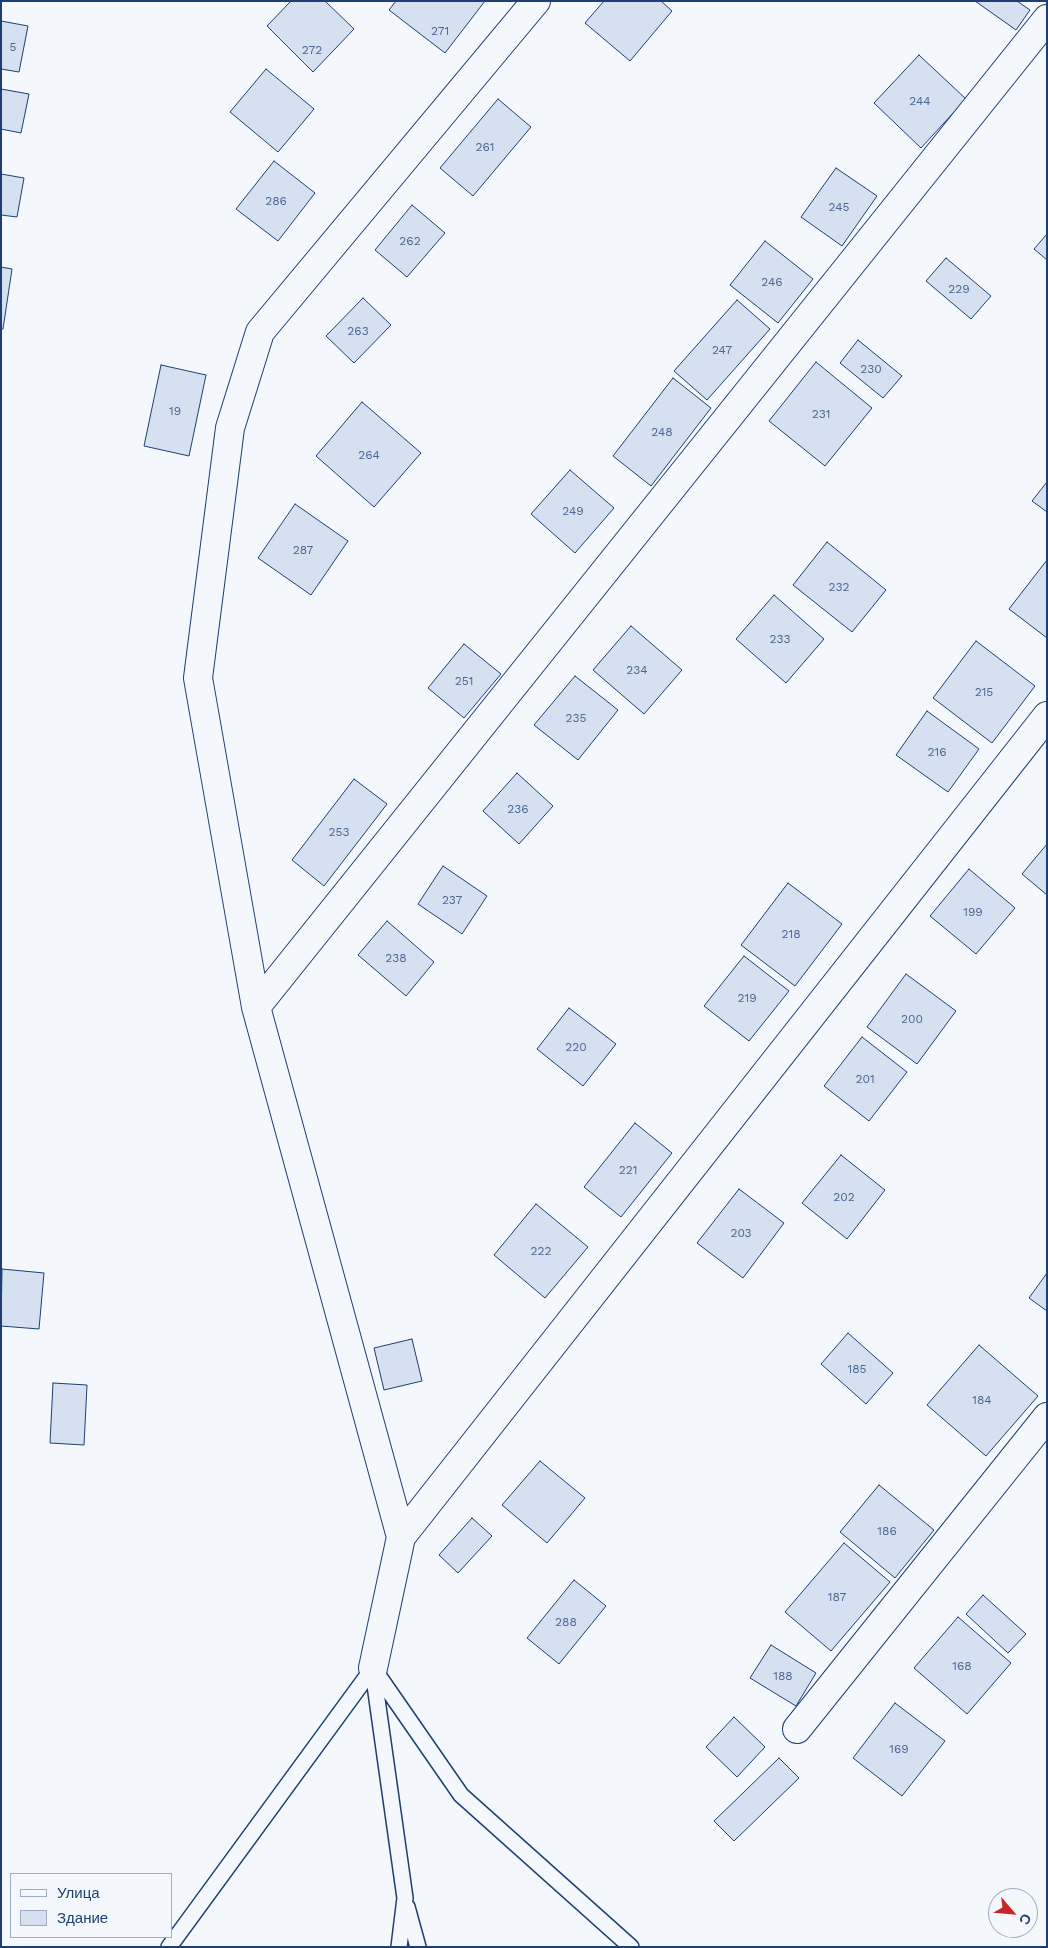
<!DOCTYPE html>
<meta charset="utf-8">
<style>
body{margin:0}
#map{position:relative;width:1048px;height:1948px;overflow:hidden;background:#f4f7fb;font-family:"Work Sans",sans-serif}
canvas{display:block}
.frame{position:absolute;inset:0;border:2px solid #1d3f73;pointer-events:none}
.legend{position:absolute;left:10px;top:1873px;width:162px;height:65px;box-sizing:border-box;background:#f4f7fb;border:1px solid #9eadc5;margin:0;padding:6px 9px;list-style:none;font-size:15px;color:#1d3f73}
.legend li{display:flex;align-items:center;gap:10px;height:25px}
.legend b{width:25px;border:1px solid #9eadc5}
.north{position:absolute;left:988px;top:1888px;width:50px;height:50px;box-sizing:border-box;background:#f4f7fb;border:1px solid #9eadc5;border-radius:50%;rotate:117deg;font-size:14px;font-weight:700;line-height:20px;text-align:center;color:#1d3f73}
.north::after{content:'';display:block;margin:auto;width:18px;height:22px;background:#c62828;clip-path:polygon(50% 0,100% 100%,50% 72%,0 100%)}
</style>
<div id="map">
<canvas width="1048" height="1948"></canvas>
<div class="frame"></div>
<ul class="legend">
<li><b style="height:6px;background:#f4f7fb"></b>Улица</li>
<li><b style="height:14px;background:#d5e0f0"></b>Здание</li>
</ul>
<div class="north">С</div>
</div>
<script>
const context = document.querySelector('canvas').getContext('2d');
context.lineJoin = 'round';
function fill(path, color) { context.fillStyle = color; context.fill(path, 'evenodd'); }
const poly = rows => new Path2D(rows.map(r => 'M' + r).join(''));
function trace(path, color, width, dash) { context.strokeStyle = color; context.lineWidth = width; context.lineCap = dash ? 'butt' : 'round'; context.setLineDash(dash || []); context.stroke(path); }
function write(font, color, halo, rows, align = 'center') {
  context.font = font + ' "Work Sans",sans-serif'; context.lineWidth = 4; context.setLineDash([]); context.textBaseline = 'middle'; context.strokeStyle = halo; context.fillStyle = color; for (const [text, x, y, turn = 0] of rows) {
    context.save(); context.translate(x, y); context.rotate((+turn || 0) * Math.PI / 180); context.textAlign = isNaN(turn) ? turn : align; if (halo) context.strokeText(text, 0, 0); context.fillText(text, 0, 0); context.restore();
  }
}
const building = poly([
 [291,1,325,1,354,29,313,72,267,26,291,1],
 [396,1,485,1,445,53,389,10,396,1],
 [604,1,661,1,672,11,630,61,585,23,604,1],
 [975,1,1017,1,1030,10,1016,30,975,1],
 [1,21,28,26,19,72,1,69,1,21],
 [919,55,966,99,921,148,874,103,919,55],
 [266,69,314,109,278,152,230,112,266,69],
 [1,89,29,94,21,133,1,129,1,89],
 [498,99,531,127,473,196,440,168,498,99],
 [274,161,315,193,278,241,236,209,274,161],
 [836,168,877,196,842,246,801,217,836,168],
 [1,174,24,178,17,217,1,215,1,174],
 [412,205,445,233,407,277,375,250,412,205],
 [1047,234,1047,260,1034,249,1047,234],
 [765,241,813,279,778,323,730,285,765,241],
 [946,258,991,296,971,319,926,281,946,258],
 [1,267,12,269,3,329,1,329,1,267],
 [363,298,391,325,354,363,326,336,363,298],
 [737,300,770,329,707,400,674,371,737,300],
 [858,340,902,376,883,398,840,363,858,340],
 [816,362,872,408,825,466,769,421,816,362],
 [161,365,206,375,189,456,144,446,161,365],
 [673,378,711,408,651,486,613,456,673,378],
 [362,402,421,453,374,507,316,456,362,402],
 [570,470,614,508,575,553,531,514,570,470],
 [1047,482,1047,512,1032,501,1047,482],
 [295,504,348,541,311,595,258,558,295,504],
 [827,542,886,590,852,632,793,585,827,542],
 [1047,560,1047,638,1009,609,1047,560],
 [774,595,824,639,786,683,736,639,774,595],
 [631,626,682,670,644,714,593,670,631,626],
 [976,641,1035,686,992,743,933,698,976,641],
 [464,644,501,674,464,718,428,688,464,644],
 [575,676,618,710,578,760,534,725,575,676],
 [927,711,979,749,948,792,896,755,927,711],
 [517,773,553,806,519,844,483,811,517,773],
 [354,779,387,804,324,886,292,860,354,779],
 [1047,844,1047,895,1022,874,1047,844],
 [443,866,487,896,462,934,418,904,443,866],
 [969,869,1015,908,976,954,930,916,969,869],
 [788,883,842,924,795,986,741,945,788,883],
 [387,921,434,962,406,996,358,955,387,921],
 [744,956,789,991,749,1041,704,1006,744,956],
 [906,974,956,1011,917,1064,867,1027,906,974],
 [569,1008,616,1044,583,1086,537,1049,569,1008],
 [862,1037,907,1072,869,1121,824,1086,862,1037],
 [635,1123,672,1153,621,1217,584,1187,635,1123],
 [841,1155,885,1190,847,1239,802,1203,841,1155],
 [739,1189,784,1223,743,1278,697,1243,739,1189],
 [536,1204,588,1247,545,1298,494,1255,536,1204],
 [2,1269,44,1273,39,1329,1,1326,2,1269],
 [1047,1273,1047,1311,1029,1298,1047,1273],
 [848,1333,893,1373,866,1404,821,1364,848,1333],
 [412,1339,422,1381,384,1390,374,1348,412,1339],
 [979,1345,1038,1396,986,1456,927,1405,979,1345],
 [53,1383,87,1385,84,1445,50,1443,53,1383],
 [540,1461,585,1498,547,1543,502,1505,540,1461],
 [879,1485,934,1530,895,1578,840,1532,879,1485],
 [472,1518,492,1536,458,1573,439,1555,472,1518],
 [844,1543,890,1582,831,1651,785,1612,844,1543],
 [574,1580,606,1606,559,1664,527,1638,574,1580],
 [983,1595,1026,1634,1008,1653,966,1614,983,1595],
 [958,1617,1011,1663,967,1714,914,1668,958,1617],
 [771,1645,816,1673,796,1706,750,1678,771,1645],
 [895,1703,945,1741,902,1796,853,1758,895,1703],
 [734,1717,765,1747,737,1777,706,1747,734,1717],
 [779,1758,799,1778,734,1841,714,1821,779,1758]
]);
fill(building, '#d5e0f0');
trace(building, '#1d3f73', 1);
const lane = poly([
 [373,1668,461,1795,631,1947],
 [373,1671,405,1898,399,1947],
 [407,1907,418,1947],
 [169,1947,373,1668]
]);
const street = poly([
 [256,1007,1047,19],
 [401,1537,1047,716],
 [373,1668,401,1537,256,1007,198,678,230,428,260,332,536,1],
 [797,1729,1047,1417]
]);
trace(lane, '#1d3f73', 18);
trace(street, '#1d3f73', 30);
trace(lane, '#f4f7fb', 15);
trace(street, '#f4f7fb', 28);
write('12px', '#4b6792', null, [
 ["271",440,31],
 ["5",13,47],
 ["272",312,50],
 ["244",920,101],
 ["261",485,147],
 ["286",276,201],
 ["245",839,207],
 ["262",410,241],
 ["246",772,282],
 ["229",959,289],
 ["263",358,331],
 ["247",722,350],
 ["230",871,369],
 ["19",175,411],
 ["231",821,414],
 ["248",662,432],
 ["264",369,455],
 ["249",573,511],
 ["287",303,550],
 ["232",839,587],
 ["233",780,639],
 ["234",637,670],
 ["251",464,681],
 ["215",984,692],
 ["235",576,718],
 ["216",937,752],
 ["236",518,809],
 ["253",339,832],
 ["237",452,900],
 ["199",973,912],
 ["218",791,934],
 ["238",396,958],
 ["219",747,998],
 ["200",912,1019],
 ["220",576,1047],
 ["201",865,1079],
 ["221",628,1170],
 ["202",844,1197],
 ["203",741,1233],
 ["222",541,1251],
 ["185",857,1369],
 ["184",982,1400],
 ["186",887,1531],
 ["187",837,1597],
 ["288",566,1622],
 ["168",962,1666],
 ["188",783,1676],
 ["169",899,1749]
]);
</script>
